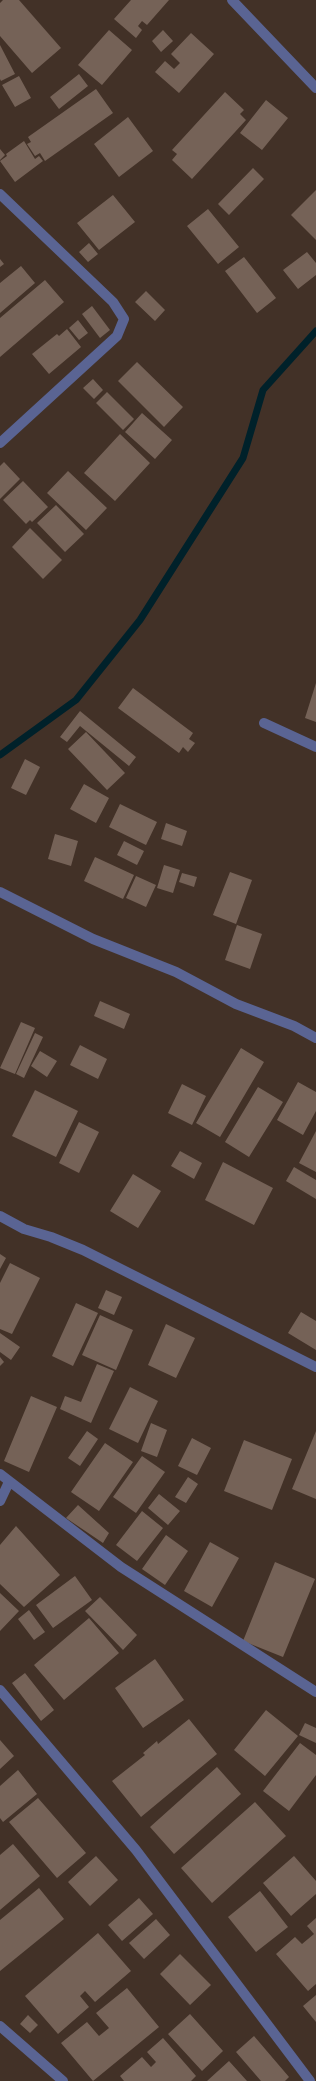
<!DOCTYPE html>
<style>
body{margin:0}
canvas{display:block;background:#423127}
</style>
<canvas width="316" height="2081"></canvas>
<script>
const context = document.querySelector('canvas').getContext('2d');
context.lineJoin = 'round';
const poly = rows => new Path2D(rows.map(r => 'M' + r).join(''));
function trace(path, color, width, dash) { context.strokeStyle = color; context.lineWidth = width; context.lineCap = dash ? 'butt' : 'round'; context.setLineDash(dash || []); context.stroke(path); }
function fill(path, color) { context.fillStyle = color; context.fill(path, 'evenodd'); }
trace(poly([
 [0,755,76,700,140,620,243,458,263,390,316,331]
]), '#00212a', 7);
fill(poly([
 [3,0,19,0,61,48,32,73,0,36,0,3],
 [131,0,169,0,147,25,142,21,138,26,142,30,136,38,114,19],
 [109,30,132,50,102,85,78,65],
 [163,30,173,41,161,52,152,41],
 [191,33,214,54,179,93,155,72,165,61,174,69,180,63,171,54],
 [0,45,15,74,1,81,0,79],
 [79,74,88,86,59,109,50,97],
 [19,76,31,98,15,107,2,85],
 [96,89,113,113,45,161,40,153,35,156,27,144,31,142,28,137],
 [225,92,244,110,240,114,246,120,192,179,172,160,177,154,172,150],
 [266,100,288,118,262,150,240,133],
 [128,117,153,151,119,177,94,144],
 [24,141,35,159,39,156,43,161,15,182,0,161,7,156,6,154],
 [0,149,5,155,0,160],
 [253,168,264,179,229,215,218,204],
 [316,190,316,240,291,215],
 [113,195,135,222,99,250,77,223],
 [208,209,239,247,218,264,187,226],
 [89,243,98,254,88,262,79,252],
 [307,252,316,263,316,275,298,289,283,270],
 [244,257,276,298,257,313,225,271],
 [0,259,4,264,0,267],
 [21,266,35,283,0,313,0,283],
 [45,280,64,302,0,357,0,318],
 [146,291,165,310,155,321,135,302],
 [92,306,110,330,100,338,82,314],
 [78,320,88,333,79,340,69,328],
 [67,329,81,347,49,374,32,354,57,334,59,336],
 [137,362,183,407,164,427,118,381],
 [93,379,103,390,94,399,83,388],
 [107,392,134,419,123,430,96,403],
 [142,413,172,440,155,459,125,432],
 [120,434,150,463,115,501,84,473],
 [4,462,20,479,0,499,0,466],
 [68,471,107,508,86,530,47,493],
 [23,481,48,507,32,522,30,520,26,524,3,500],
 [56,505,84,534,65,552,37,523],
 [30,528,62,560,43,579,12,547],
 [316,683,316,722,305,718],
 [133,688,193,733,189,739,195,743,188,752,183,747,179,753,118,708],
 [80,711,136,757,129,766,80,726,67,742,60,737],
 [86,732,125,773,107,790,68,749],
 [25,759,40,767,26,795,11,788],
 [84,784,109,798,96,823,70,809],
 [120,804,157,822,146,845,109,827],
 [166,823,187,831,182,846,161,839],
 [55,834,78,841,71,866,48,859],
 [124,841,144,851,137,865,117,855],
 [95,857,134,875,123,899,84,881],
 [164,865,180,870,173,893,157,888],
 [230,872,252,880,236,924,213,915],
 [182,873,197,877,194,887,179,882],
 [136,876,156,885,146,907,126,898],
 [237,925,262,934,250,969,225,960],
 [100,1001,130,1014,124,1029,94,1016],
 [21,1022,35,1028,15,1074,0,1068],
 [35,1033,43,1037,24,1078,16,1074],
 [80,1045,107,1059,98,1079,70,1065],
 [241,1048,264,1062,220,1137,196,1123],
 [40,1051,57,1061,47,1077,31,1066],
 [298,1082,316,1092,316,1111,303,1135,277,1120],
 [182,1084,206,1096,192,1125,168,1113],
 [258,1087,283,1102,249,1157,225,1142],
 [35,1090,78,1111,56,1157,12,1136],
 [79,1122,99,1132,79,1173,59,1163],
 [316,1131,316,1172,299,1163],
 [180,1151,202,1163,194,1179,171,1166],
 [223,1162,273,1188,254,1225,205,1200],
 [294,1167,316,1180,316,1199,286,1181],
 [133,1174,161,1191,138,1228,110,1211],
 [0,1254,6,1258,0,1269],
 [10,1263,40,1278,12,1334,0,1329,0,1283],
 [106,1290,122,1297,114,1315,98,1308],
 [76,1303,98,1313,73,1366,52,1356],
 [301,1312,316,1321,316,1350,288,1333],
 [100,1315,133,1330,116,1370,82,1355],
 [166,1324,195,1338,176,1378,148,1365],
 [0,1333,20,1347,11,1360,0,1352],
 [0,1357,4,1362,0,1366],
 [97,1364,114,1371,91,1423,60,1409,65,1396,81,1402],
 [130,1387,158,1401,138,1443,109,1429],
 [31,1396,57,1407,29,1472,4,1461],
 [151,1423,167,1430,157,1457,141,1451],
 [87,1431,98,1439,80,1466,68,1458],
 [316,1431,316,1499,292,1489],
 [192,1438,211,1448,197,1475,178,1466],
 [244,1440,292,1459,272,1510,224,1491],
 [105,1443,133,1462,99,1511,71,1492],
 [142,1456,165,1472,136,1513,113,1497],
 [188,1477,198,1484,186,1503,175,1497],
 [159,1494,180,1511,168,1525,148,1508],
 [78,1505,109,1533,103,1543,66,1518],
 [142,1511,163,1528,137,1561,116,1545],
 [16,1526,60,1575,24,1607,0,1584,0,1545],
 [166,1535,188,1551,165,1585,142,1569],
 [210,1542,239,1558,212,1607,184,1591],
 [275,1562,315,1579,283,1657,243,1641],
 [75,1576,92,1600,53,1628,36,1605],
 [0,1593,19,1611,0,1631],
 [100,1597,137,1635,123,1650,85,1611],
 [29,1610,45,1632,34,1640,18,1619],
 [89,1618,119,1653,64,1700,34,1665],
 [155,1659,184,1700,143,1728,115,1688],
 [25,1673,54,1710,41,1721,12,1683],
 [266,1710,298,1736,265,1776,234,1750],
 [189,1719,217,1754,141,1817,112,1781,145,1755,143,1753,157,1741,158,1744],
 [305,1723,316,1728,316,1743,299,1735],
 [0,1740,14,1756,0,1769],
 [300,1743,316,1755,316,1775,289,1811,263,1791],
 [217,1767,241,1794,174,1854,150,1827],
 [18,1770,37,1794,3,1822,0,1818,0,1786],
 [38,1798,86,1853,57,1878,9,1822],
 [255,1802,286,1836,212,1903,181,1868],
 [13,1844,40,1876,0,1910,0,1855],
 [96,1856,118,1880,90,1906,68,1882],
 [294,1856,316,1881,316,1894,291,1916,263,1883],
 [39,1888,64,1919,0,1971,0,1920],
 [260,1891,288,1927,256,1952,228,1917],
 [139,1898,153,1914,122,1941,108,1925],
 [316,1918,316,1984,308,1991,276,1954,295,1937,302,1944,314,1934,307,1926],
 [156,1919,170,1935,144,1959,129,1943],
 [98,1933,131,1971,95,2002,85,1991,80,1996,89,2007,58,2034,25,1996],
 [180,1954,211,1985,190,2005,160,1974],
 [127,1988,159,2027,93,2081,61,2043,87,2022,99,2036,109,2028,96,2013],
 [316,1995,316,2022,303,2006],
 [190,2014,223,2051,202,2071,168,2034],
 [28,2015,38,2025,30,2033,20,2024],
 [254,2036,289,2077,285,2081,261,2081,236,2052],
 [163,2038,196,2076,191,2081,124,2081,120,2076,142,2057,151,2067,156,2062,147,2052],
 [229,2061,247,2081,207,2081]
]), '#756257');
trace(poly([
 [232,0,316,88],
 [0,194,113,302,124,319,117,336,0,443],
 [264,723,316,747],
 [0,892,93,939,176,972,236,1004,294,1026,316,1038],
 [0,1216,24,1229,51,1237,83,1250,316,1367],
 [0,1474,121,1567,316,1692],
 [0,1501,9,1482],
 [0,1690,136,1850,310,2081],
 [0,2026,63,2081]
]), '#5a6493', 10);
</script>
